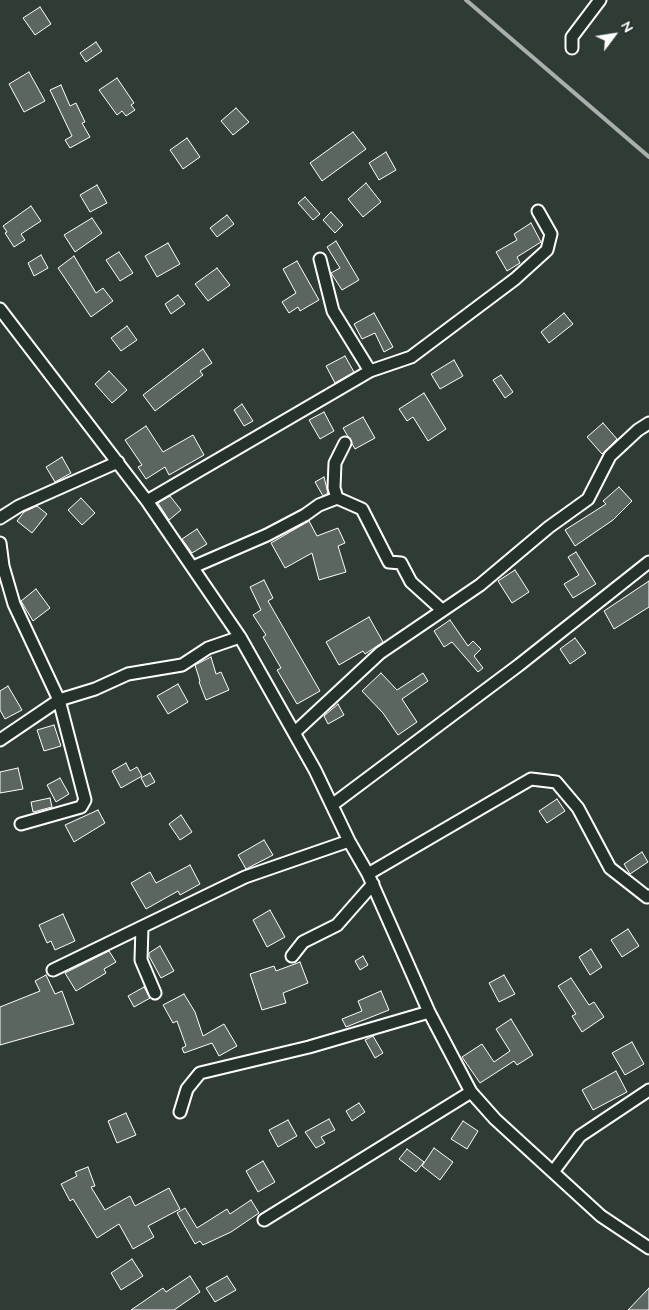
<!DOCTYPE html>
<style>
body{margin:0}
#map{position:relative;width:649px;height:1310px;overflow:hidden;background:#2f3b35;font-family:"Architects Daughter",sans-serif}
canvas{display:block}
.north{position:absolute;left:589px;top:10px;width:50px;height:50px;-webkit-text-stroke:4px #26332d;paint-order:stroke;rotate:59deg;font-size:14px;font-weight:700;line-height:20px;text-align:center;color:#fff}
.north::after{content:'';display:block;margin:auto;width:18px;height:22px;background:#fff;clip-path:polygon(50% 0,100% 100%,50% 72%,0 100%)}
</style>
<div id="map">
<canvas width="649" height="1310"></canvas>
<div class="north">N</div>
</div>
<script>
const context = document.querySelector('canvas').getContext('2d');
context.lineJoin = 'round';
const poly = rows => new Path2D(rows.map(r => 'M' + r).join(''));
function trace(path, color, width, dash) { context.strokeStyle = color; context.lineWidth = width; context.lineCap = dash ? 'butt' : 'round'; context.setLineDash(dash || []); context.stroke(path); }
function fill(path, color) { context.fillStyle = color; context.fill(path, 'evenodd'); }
trace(poly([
 [466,0,649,157]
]), '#a9afac', 4);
const building = poly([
 [40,7,51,24,35,35,23,18,40,7],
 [96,42,102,51,86,62,80,53,96,42],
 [29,72,45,101,24,112,9,84,29,72],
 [117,78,134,103,131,105,135,110,126,116,122,111,117,115,99,90,117,78],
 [61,85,70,106,76,103,85,122,82,123,90,137,70,148,65,140,72,136,50,90,61,85],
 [236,108,249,122,233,135,221,121,236,108],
 [353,132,366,149,322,181,310,163,353,132],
 [187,138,200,157,183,169,170,150,187,138],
 [386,152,396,170,379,180,369,163,386,152],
 [366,183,381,202,363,217,348,199,366,183],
 [97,185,107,203,90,212,80,195,97,185],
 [305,197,320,214,313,220,298,203,305,197],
 [31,206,41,221,21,234,25,240,14,247,5,233,7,232,3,226,31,206],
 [331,212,343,225,335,233,323,220,331,212],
 [227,215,234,224,217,237,210,228,227,215],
 [92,218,102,233,75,252,64,235,92,218],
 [531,223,541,242,517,257,520,263,507,271,496,252,517,240,514,234,531,223],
 [336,241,359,280,342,290,331,273,340,268,327,247,336,241],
 [168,243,180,264,157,277,145,256,168,243],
 [119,252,133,273,120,281,106,260,119,252],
 [41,255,48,268,34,276,28,263,41,255],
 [74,256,96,293,103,288,113,301,91,317,58,268,74,256],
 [297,261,319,300,300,311,298,307,289,313,282,302,296,293,283,269,297,261],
 [217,268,230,285,208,301,195,284,217,268],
 [178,295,185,304,171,314,165,304,178,295],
 [374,313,393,347,384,352,375,333,362,339,354,324,374,313],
 [564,313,573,324,549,343,541,332,564,313],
 [127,326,137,340,121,351,111,338,127,326],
 [203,349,212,363,200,371,203,375,155,411,143,395,203,349],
 [345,356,354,372,335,383,326,366,345,356],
 [454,360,463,376,440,389,431,374,454,360],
 [109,371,127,390,112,403,95,384,109,371],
 [501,375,513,392,505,398,493,380,501,375],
 [424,393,446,429,428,441,413,417,407,421,399,409,424,393],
 [242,404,253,421,244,426,234,410,242,404],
 [324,412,334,431,320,439,309,420,324,412],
 [363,417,375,438,355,449,343,428,363,417],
 [603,423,617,439,602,454,587,437,603,423],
 [146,426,163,452,193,435,204,455,169,475,165,467,146,479,138,467,142,465,125,440,146,426],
 [62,457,71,473,55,482,46,467,62,457],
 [324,477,328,493,323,496,315,482,324,477],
 [619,487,632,501,613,520,575,546,565,530,606,504,603,501,619,487],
 [170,496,181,510,169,520,158,503,170,496],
 [81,498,95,513,82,525,68,510,81,498],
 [37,506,47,514,32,533,17,521,24,512,37,506],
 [309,521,317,536,338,528,345,543,338,546,346,572,319,580,312,553,285,568,271,543,309,521],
 [197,529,207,544,192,553,182,539,197,529],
 [576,552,596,584,573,598,564,584,579,575,568,557,576,552],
 [515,570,529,592,512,603,498,581,515,570],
 [264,580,273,598,268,601,320,691,297,704,277,670,281,668,263,637,266,635,253,615,261,610,250,587,264,580],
 [649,581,649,607,614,629,604,611,649,581],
 [36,589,50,608,33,621,21,601,36,589],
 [369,617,383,642,365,654,363,651,339,665,326,642,369,617],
 [450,620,468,646,473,641,481,649,474,656,483,668,478,672,452,642,444,647,434,631,450,620],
 [575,638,586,653,570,664,560,649,575,638],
 [211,657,216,674,221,672,229,690,206,700,199,682,200,681,195,665,211,657],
 [381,673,397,690,423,673,428,681,402,699,417,722,398,735,383,713,362,691,381,673],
 [178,684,188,702,168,714,157,696,178,684],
 [8,686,22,710,5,719,0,710,0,691,8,686],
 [338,704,344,715,328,724,324,716,338,704],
 [54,725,61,746,44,751,37,730,54,725],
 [126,763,130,771,137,767,142,776,121,788,112,771,126,763],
 [18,768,23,789,0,793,0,772,18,768],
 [150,773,155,782,146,787,141,778,150,773],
 [60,778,69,794,56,802,47,785,60,778],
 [50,798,52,807,33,812,31,802,50,798],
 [557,799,565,811,547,823,539,811,557,799],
 [98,810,105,823,74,842,65,825,98,810],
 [181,815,192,832,180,840,169,824,181,815],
 [264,840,273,855,246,869,238,855,264,840],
 [642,852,648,862,630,874,624,864,642,852],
 [190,865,200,884,180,895,178,891,146,909,131,883,150,872,156,883,190,865],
 [270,910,285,937,267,947,253,920,270,910],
 [63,914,75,941,55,950,51,941,47,943,39,925,63,914],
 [628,929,639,946,622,957,611,940,628,929],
 [160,946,174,971,161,978,149,956,149,953,160,946],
 [591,949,602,967,590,975,579,957,591,949],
 [109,951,116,962,104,969,106,973,76,991,65,973,109,951],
 [363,956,368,965,360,970,355,961,363,956],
 [300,962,308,983,283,993,286,1003,262,1010,250,974,274,966,276,971,300,962],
 [46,975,55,994,62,991,74,1024,0,1045,0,1007,40,991,35,981,46,975],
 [504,975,515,994,499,1002,489,983,504,975],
 [571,978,589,1005,594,1002,604,1017,582,1032,572,1016,576,1014,558,986,571,978],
 [144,987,150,998,134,1007,128,996,144,987],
 [381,991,389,1010,346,1027,342,1019,362,1011,358,1001,381,991],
 [184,994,195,1012,203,1036,224,1024,237,1046,219,1056,212,1043,184,1053,182,1048,186,1046,177,1021,173,1023,163,1005,184,994],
 [511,1019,533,1055,517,1065,514,1061,480,1083,462,1057,482,1044,494,1062,510,1051,496,1029,511,1019],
 [373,1036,383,1053,375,1058,365,1040,373,1036],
 [632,1042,644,1064,625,1075,612,1053,632,1042],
 [616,1071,627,1092,593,1110,582,1090,616,1071],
 [359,1103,365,1112,352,1121,346,1111,359,1103],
 [126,1113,136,1135,117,1143,108,1121,126,1113],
 [329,1119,335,1130,321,1137,325,1143,316,1148,305,1132,329,1119],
 [288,1120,297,1136,278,1147,269,1130,288,1120],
 [463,1121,478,1131,467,1149,451,1139,463,1121],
 [434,1148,453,1162,440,1180,422,1166,434,1148],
 [407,1149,424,1162,416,1172,399,1159,407,1149],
 [263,1161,275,1182,258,1192,246,1171,263,1161],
 [88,1167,95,1186,91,1187,105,1210,130,1196,135,1206,169,1188,180,1209,148,1226,154,1237,133,1249,119,1224,97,1238,73,1199,70,1201,61,1184,77,1176,75,1172,88,1167],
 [251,1200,259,1213,231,1232,203,1245,200,1241,195,1244,177,1213,185,1208,197,1228,227,1209,230,1214,251,1200],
 [132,1259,143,1276,121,1290,111,1273,132,1259],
 [190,1276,200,1292,174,1310,131,1310,163,1288,166,1292,190,1276],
 [227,1276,236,1290,215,1302,206,1288,227,1276],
 [649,1288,649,1310,628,1310,649,1288]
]);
fill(building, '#5b6661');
trace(building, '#fff', 1);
const street = poly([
 [572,48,572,37,600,0],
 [320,259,333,311,370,371],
 [0,309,147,501,240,637,315,770,349,841,368,874,429,1012,471,1092,495,1119,601,1216,649,1248],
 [345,443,335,463,334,488,337,498,362,509,389,562,401,563,411,582,442,610],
 [147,501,370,371,411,357,515,279,547,250,551,234,538,211],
 [0,518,19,506,118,462],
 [0,543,3,566,14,604,59,700,85,800,81,807,21,824],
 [193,567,267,535,305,515,319,505,337,498],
 [294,733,380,653,480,585,549,527,588,499,610,456,638,430,649,423],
 [0,740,59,700,95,689,128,674,182,665,208,648,240,637],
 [332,805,519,665,649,562],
 [368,874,531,779,556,782,578,808,610,868,647,897,649,896],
 [142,927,141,960,155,993],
 [292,956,303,942,337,925,373,884],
 [53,970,245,877,349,841],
 [180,1112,187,1089,200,1073,309,1047,429,1012],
 [553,1172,580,1136,649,1090],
 [264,1220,471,1092]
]);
trace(street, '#fff', 15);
trace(street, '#26332d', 11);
</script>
